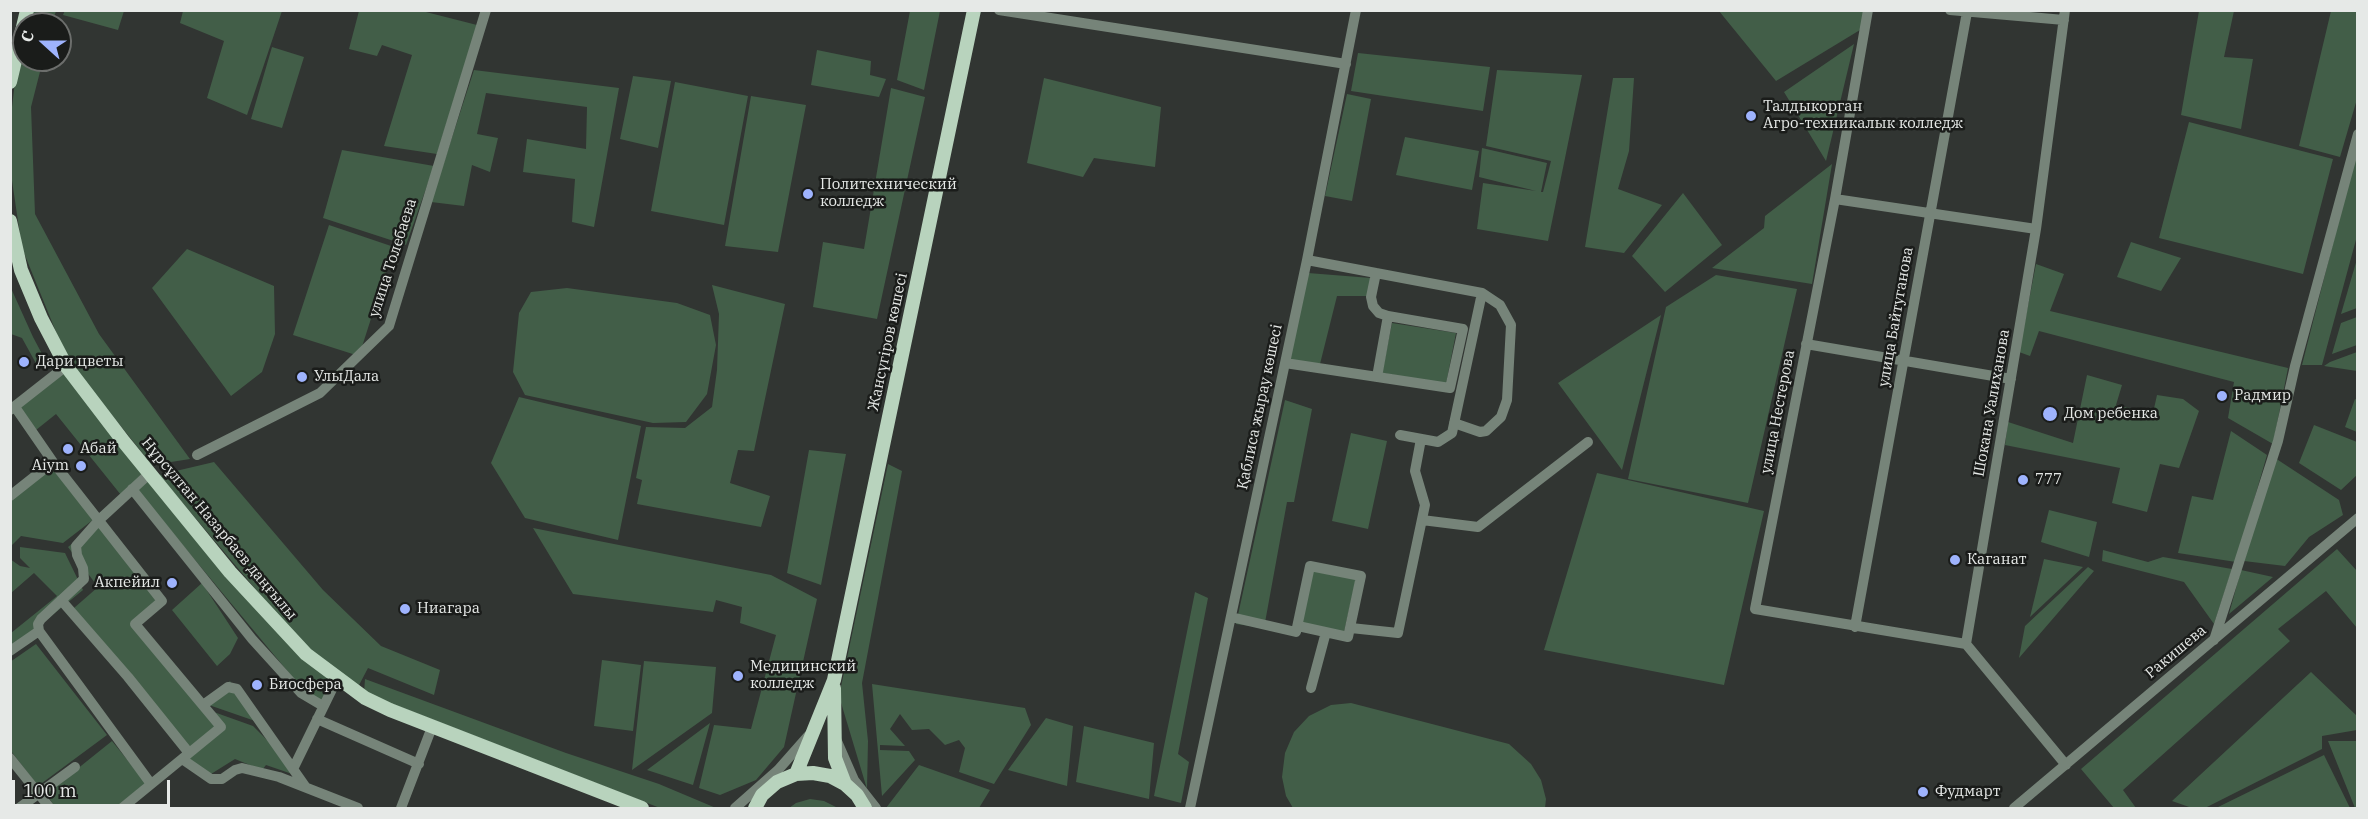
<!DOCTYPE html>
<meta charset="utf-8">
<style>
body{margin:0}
#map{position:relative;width:2368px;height:819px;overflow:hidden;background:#313532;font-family:"IBM Plex Serif",serif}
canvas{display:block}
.frame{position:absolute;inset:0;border:12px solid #e6e9e7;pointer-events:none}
.north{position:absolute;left:12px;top:12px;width:60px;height:60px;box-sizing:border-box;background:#1a1c1a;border:2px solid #6c6e6c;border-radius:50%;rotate:291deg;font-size:16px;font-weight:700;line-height:24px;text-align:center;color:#e6e9e7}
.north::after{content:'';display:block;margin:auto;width:21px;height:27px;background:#9eb3fd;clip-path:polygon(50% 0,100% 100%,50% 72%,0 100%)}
.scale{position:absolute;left:12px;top:780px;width:158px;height:27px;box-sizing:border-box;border:3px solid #e6e9e7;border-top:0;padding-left:8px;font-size:18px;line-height:21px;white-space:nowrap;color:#e6e9e7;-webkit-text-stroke:4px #1a1c1a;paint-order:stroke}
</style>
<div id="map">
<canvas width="2368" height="819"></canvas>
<div class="frame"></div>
<div class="north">С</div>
<div class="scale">100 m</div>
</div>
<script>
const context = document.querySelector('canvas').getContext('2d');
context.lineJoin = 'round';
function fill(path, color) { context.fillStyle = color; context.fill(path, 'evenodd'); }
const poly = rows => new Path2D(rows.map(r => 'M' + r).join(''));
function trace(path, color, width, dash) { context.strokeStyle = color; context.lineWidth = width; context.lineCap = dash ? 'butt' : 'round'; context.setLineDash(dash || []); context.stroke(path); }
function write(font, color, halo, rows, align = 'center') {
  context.font = font + ' "IBM Plex Serif",serif'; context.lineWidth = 5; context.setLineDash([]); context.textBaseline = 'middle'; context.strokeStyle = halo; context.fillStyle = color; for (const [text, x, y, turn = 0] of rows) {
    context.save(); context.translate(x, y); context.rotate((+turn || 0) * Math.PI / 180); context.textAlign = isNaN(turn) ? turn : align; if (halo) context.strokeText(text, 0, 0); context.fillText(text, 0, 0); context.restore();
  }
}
fill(poly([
 [65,10,124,10,124,11,118,30,63,15],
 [29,11,56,11,52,24,25,24],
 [183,11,282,11,247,115,207,98,224,41,180,23],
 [359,11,422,11,477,25,437,154,384,146,412,55,382,45,377,56,349,49],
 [910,11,940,11,924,90,897,80],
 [1719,11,1865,11,1860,30,1776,81],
 [2199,11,2234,11,2224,57,2253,59,2241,129,2181,115],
 [2331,11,2357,11,2357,99,2340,157,2299,146],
 [24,26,24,60,43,60,31,107,35,214,99,334,190,459,152,465,67,359,22,248,11,174,10,124,20,39],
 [1854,44,1826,161,1784,92],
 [272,47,304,57,282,128,251,119],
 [817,50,871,61,870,75,886,79,879,97,811,85],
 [1358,53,1490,67,1483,111,1351,91],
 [474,70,619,88,594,227,572,222,575,179,523,172,527,139,586,149,587,107,486,93,477,134,498,138,490,172,472,165,464,206,431,202],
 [1497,70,1582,75,1548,241,1477,229,1483,183,1536,191,1479,177,1482,148,1547,163,1541,192,1543,192,1551,161,1486,146],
 [633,76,671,81,658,148,620,139],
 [1044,78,1161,107,1155,167,1094,158,1083,177,1027,163],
 [1613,78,1634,78,1629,151,1618,189,1662,205,1624,253,1585,247],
 [675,82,748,96,724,225,651,211],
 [891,88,925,97,877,319,813,307,823,242,864,249],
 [1347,94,1371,99,1352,201,1325,196],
 [751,96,806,105,778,252,725,246],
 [2189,122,2333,159,2303,274,2159,238],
 [1405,137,1479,151,1472,190,1396,175],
 [2357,149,2357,236,2322,365,2302,365],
 [342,150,434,166,406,245,323,218],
 [1832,164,1812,284,1712,268,1764,228,1765,216],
 [1683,193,1722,245,1665,292,1632,256],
 [329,225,394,247,359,356,293,335],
 [2131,242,2181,258,2161,291,2117,277],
 [187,249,274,286,275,334,262,372,231,396,152,288],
 [2357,259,2357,308,2341,314],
 [2036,264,2064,274,2050,311,2288,368,2273,444,2228,418,2234,382,2039,331,2030,356,2019,352],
 [1308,273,1371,278,1368,296,1337,296,1320,364,1290,360],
 [1716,275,1797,289,1748,503,1628,479,1666,307],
 [712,285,785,304,754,451,738,450,730,483,770,496,761,527,637,504,642,480,636,478,646,427,685,428,712,407,717,370,719,314],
 [10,286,33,337,49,367,38,367,22,338,11,334],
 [567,288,677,303,710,315,716,345,707,394,686,422,653,423,525,395,513,372,519,313,531,292],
 [1661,315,1622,470,1558,383],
 [2357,317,2357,345,2332,354,2341,323],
 [1392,323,1456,333,1446,384,1382,373],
 [2357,352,2357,371,2324,366,2330,362],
 [66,370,146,473,121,495,56,414,36,430,19,408],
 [2087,375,2122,385,2116,405,2153,413,2157,395,2183,399,2199,411,2179,468,2160,464,2147,512,2112,503,2120,468,2005,445,2008,422,2073,443],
 [519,397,641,426,618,540,525,518,491,463],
 [2355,399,2357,400,2357,432,2345,427],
 [1285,400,1312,409,1294,502,1287,502,1264,628,1236,624],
 [2314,425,2357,442,2357,475,2341,490,2299,463],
 [2231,431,2267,455,2236,562,2178,553,2192,496,2213,500],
 [1351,433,1387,441,1368,529,1332,521],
 [809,450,846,454,821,585,787,573],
 [2275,458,2339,500,2343,515,2309,537,2285,566,2244,561],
 [214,462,323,590,381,646,440,670,434,695,368,668,357,689,307,650,159,475],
 [888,464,902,471,862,683,868,741,867,789,839,696],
 [52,467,94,519,63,543,21,536,11,546,11,499],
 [1597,473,1764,511,1724,685,1544,650],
 [149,479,333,679,321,702,304,691,136,489],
 [2049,510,2097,522,2089,557,2041,542],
 [99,522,159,601,133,623,218,727,189,750,74,608,98,587,68,547],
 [533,528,771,575,817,599,784,747,756,780,720,795,699,788,714,725,751,729,776,635,740,623,742,607,716,600,713,612,573,594],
 [20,547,65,553,83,590,11,649,11,633,57,596,34,573,11,593,10,559,20,566,30,568,20,558],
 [2337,549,2357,571,2357,628,2326,591,2278,629,2290,641,2123,790,2136,808,2114,808,2081,769],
 [2103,550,2148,562,2163,557,2232,569,2214,624,2184,582,2102,561],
 [2044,559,2083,567,2030,617],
 [2088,567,2094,571,2019,658,2025,626],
 [2241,570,2273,577,2229,614],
 [1312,571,1356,579,1344,632,1302,624],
 [202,583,238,638,230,654,217,666,172,610],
 [1195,592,1208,598,1178,754,1189,762,1181,803,1154,796],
 [36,644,107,735,38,786,11,751,10,662],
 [602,660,641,665,633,731,594,726],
 [644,661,716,667,712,713,632,770],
 [2311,672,2357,716,2357,730,2322,736,2322,749,2205,808,2192,808,2172,801],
 [365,679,566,753,659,784,716,808,660,808,364,693],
 [230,681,258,722,206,704],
 [872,684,1025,708,1031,725,994,784,959,772,965,748,959,740,945,745,929,729,912,730,900,714,890,729,905,746,880,745,880,750,909,751,915,760,882,796],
 [1351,703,1509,744,1531,764,1541,780,1546,799,1545,808,1293,808,1286,796,1282,777,1285,753,1294,732,1309,716,1331,705],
 [211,711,253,726,291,764,298,776,266,765,262,770,235,759,211,774,187,759,224,727],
 [1046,718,1073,726,1067,786,1008,770],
 [710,723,693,785,647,770],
 [1084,726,1154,743,1149,799,1076,782],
 [112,741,146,783,115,808,56,808,46,794],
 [2328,741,2357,741,2357,808,2355,808],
 [2324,755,2350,808,2216,808],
 [919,765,990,790,979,808,886,808],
 [810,799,824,801,838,808,789,808,796,803]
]), '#425e48');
trace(poly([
 [999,10,1346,64],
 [1868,10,1835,199,1755,609,1966,644],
 [1950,10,2064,20],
 [2065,10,2036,229,1966,644,2066,765],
 [1835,199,2036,229],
 [1307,260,1482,293,1500,305,1511,325,1507,400,1501,417,1486,431,1480,432,1454,423],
 [1376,273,1371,297,1373,306,1379,313,1388,316],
 [1806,344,2011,379],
 [1285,363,1450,388,1463,329,1388,316,1377,377],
 [10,410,66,366],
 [1400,435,1438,442,1452,433,1482,293],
 [197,455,320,393,389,326,486,10],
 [53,462,162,601,135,624,221,727,122,808],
 [150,473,99,520,76,546,77,555,83,568,84,579,41,619,38,624,39,631,151,784],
 [132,489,252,639,301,693,323,706],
 [10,496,53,462,15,407],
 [1422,520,1478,527,1588,442],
 [61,600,128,677,189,753],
 [1231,617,1296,632,1310,566,1361,576,1348,637,1298,626],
 [1855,627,1967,12],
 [1351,628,1398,633,1425,505,1415,471,1421,439],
 [2214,640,2278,441,2295,366,2358,134],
 [10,651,39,631],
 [1311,688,1326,632],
 [203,705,228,687,237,689,305,786],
 [317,719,419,764],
 [836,739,854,780,876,808],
 [10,758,50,808],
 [182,759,211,779,222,779,235,770,242,768,279,777,358,808],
 [293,769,337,679],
 [19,808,75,767],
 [401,808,432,727],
 [735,808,778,770,808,736],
 [1190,808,1307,260,1356,10],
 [2014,808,2358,518]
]), '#768479', 10);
trace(poly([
 [10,82,27,10],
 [10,221,21,270,41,318,66,366,124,442,230,572,306,654,365,698,390,710,642,808],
 [834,688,835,758,845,784],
 [796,774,834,680,974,10],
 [755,808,762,795,777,782,796,774,813,773,830,776,845,784,857,795,865,808]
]), '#b8d3bd', 14);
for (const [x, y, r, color] of [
 [1751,116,6,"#9eb3fd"],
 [808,194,6,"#9eb3fd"],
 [24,362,6,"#9eb3fd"],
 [302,377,6,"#9eb3fd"],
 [2222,396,6,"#9eb3fd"],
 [2050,414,8,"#9eb3fd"],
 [68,449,6,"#9eb3fd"],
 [81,466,6,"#9eb3fd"],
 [2023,480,6,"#9eb3fd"],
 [1955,560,6,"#9eb3fd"],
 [172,583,6,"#9eb3fd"],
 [405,609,6,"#9eb3fd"],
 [738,676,6,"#9eb3fd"],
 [257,685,6,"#9eb3fd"],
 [1923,792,6,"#9eb3fd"]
]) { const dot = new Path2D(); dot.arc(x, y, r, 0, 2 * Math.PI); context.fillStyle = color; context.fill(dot); trace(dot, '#1a1c1a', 2); }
write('15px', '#e6e9e7', '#1a1c1a', [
 ["Талдыкорган",1763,107],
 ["Агро-техникалык колледж",1763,124],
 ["Политехнический",820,185],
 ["колледж",820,202],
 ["Дари цветы",36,362],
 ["УлыДала",314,377],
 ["Радмир",2234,396],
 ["Дом ребенка",2064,414],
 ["Абай",80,449],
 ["Aiym",69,466,"right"],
 ["777",2035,480],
 ["Каганат",1967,560],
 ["Акпейил",160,583,"right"],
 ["Ниагара",417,609],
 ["Медицинский",750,667],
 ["колледж",750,684],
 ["Биосфера",269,685],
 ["Фудмарт",1935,792]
], 'left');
write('15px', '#e6e9e7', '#1a1c1a', [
 ["улица Толебаева",393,258,-72],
 ["улица Байтуганова",1896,317,-80],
 ["Жансүгіров көшесі",888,342,-78],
 ["Шокана Уалиханова",1992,403,-80],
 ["Қаблиса жырау көшесі",1260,407,-78],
 ["улица Нестерова",1778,412,-79],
 ["Нұрсұлтан Назарбаев даңғылы",219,529,50],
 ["Ракишева",2176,652,-40]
]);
</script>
